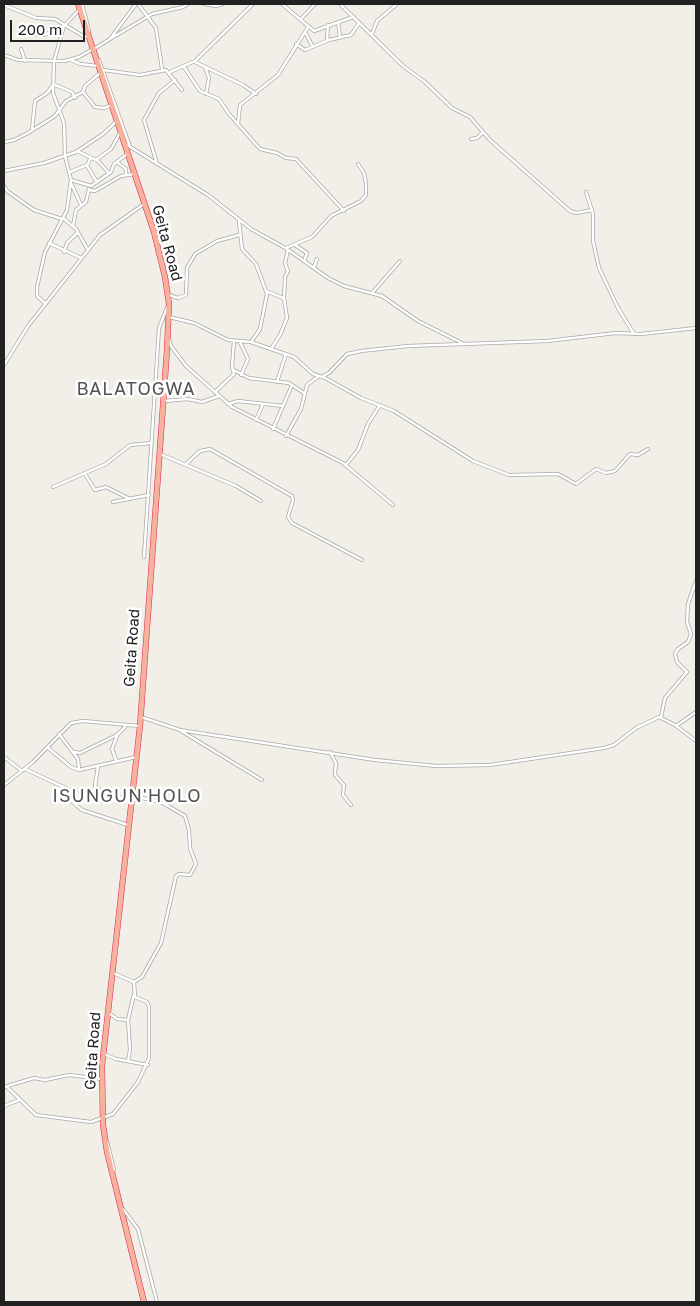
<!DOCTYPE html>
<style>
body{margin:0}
#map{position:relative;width:700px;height:1306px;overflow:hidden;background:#f1efe7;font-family:"Golos Text",sans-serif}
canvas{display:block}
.frame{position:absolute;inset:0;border:5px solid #212121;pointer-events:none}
.scale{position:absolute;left:10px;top:20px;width:75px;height:22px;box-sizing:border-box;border:2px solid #212121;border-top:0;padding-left:6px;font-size:15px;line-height:18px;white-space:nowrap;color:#212121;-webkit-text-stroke:4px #fff;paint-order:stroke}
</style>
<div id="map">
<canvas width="700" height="1306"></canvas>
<div class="frame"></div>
<div class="scale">200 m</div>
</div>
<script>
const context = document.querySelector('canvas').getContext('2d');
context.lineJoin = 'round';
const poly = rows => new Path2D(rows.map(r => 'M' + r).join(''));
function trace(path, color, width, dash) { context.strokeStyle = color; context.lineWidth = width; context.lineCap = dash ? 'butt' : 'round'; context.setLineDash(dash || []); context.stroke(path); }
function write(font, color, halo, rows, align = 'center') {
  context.font = font + ' "Golos Text",sans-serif'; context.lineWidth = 5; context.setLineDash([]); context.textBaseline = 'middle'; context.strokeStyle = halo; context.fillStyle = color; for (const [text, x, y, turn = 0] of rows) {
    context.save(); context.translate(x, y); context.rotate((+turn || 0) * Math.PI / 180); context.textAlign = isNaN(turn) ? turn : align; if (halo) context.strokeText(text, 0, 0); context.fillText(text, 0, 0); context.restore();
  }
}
const minor = poly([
 [82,4,89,31],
 [138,4,156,28,162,69],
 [204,4,216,6,223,4],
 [282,4,314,31,353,17],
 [340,4,403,66,425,82,452,108,470,117,490,140,570,211,576,213,592,210],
 [4,5,36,18,55,19,83,36,89,37],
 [301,19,315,4],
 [338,22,340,37],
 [305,32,313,47],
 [35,34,44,35,64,26],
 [372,34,377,21,397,4],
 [110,39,152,14,183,7,188,4],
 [327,41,328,25],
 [296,44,305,50,329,40,351,35,359,23],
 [21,49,25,61],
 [94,49,110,39,136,4],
 [4,55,18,60,65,61,79,57,93,49],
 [71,60,80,64,98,66],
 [99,60,130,147],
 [195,62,243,85,256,94],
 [184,67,200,91,219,99,229,114,260,149,277,153,286,158,296,159,344,211],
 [205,67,209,78,206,94],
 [103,70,140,75,166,70,182,90],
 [170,72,195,61,253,4],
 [100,73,85,86,83,92,95,107,104,108,112,105],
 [53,84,72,92,75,98],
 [238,124,240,105,278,75,308,27],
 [32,130,35,101,47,93,53,85],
 [471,139,477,138,483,132],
 [4,142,14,140,28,133,55,116,66,101,83,92],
 [127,145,208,195,251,229,287,249,328,278,344,286,382,296,418,321,464,344],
 [77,151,98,161,109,173],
 [90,159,87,166,97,182],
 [96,160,111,149,120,133],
 [117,162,126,169,126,174],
 [157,164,144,120,159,93,175,80],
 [4,171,44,163,76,152,103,134,117,121],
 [70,172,87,165],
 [71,180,91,186,111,172,114,164,127,154],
 [71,183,81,205],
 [4,186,7,191,34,210,62,219],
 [89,190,95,191,121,176,134,174],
 [586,192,593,214,593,241,599,268,618,308,634,334],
 [63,218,76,229,88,250],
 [239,221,242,249,256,264,267,294,260,329,251,342],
 [73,226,76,210,86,202,89,189],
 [49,243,81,258],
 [295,245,307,253,304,261],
 [286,248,312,237,331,216,361,201,366,195,366,183,364,173,358,164],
 [64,252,67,243,78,232],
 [314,267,317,259],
 [266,291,283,298],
 [372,293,400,261],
 [169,295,178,298,186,295,187,268,195,254,217,241,239,235],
 [46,304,37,296,37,287,45,252,67,210,71,180,65,156,64,123,53,93,54,61,64,26,79,10],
 [169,317,194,323,228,340,251,342,294,357,313,374,325,378,361,398,394,411,473,461,509,475,558,474,576,484,596,469,606,473,615,471,630,454,638,455,648,449],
 [169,339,171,346,186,366,232,407,343,463,393,505],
 [240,342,248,359,241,375],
 [271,349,280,335,287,318,284,298,285,277,288,271,285,263,288,250],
 [4,365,28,326,100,235,144,204],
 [232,369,249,378,289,383,304,393],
 [323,376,329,373,347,354,361,351,408,346,547,341,616,333,641,334,696,328],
 [277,382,286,354],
 [215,392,234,374,232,366,234,341],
 [164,401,188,399,202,402,219,396],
 [228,404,238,401,283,406],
 [256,420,263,404],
 [273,429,292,385],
 [286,436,301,409,307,385,319,376],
 [160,454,236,486,261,501],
 [186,464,200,451,210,449,292,496,293,500,288,517,292,523,362,560],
 [346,465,358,450,368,424,380,405],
 [85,474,95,490,106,487,130,499],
 [53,487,106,464,130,445,152,443],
 [113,502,149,495],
 [144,557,159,328,167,308],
 [141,717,180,730,375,760,436,766,490,765,604,748,614,745,636,728,659,717,675,725,696,741],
 [661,717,665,698,687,672,677,662,675,654,678,649,688,642,691,634,687,622,688,604,696,581],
 [676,726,696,712],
 [181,731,262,780],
 [59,734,78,759,79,770],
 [47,747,71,767,79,770,136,757],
 [74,752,80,753,117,735,125,727],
 [330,752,336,763,335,775,344,785,343,795,351,805],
 [4,757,22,771],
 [116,760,112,749,117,736],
 [98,766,95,786,97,788,111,797,131,798],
 [25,769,70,790,69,799,82,810,128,825],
 [4,785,33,762,71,723,83,721,140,726],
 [113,973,134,982,142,977,161,943,176,876,179,874,190,875,196,864,190,848,189,830,185,816,161,802,133,796],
 [109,1013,117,1019,128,1020],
 [104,1054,116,1059,148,1065],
 [128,1061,130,1050,128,1020,134,994],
 [4,1087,34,1078,45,1080,69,1075,102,1079],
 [7,1087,36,1115,91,1122,113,1114,138,1082,149,1058,149,1007,147,1002,135,997,134,982],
 [4,1106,19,1100],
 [107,1141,114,1170],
 [123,1209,138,1229,157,1302]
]);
const trunk = poly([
 [78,4,154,232,165,277,169,304,167,350,140,726,102,1066,103,1125,107,1152,144,1302]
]);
trace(minor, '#a8a8a8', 4);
trace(trunk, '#e32059', 6);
trace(minor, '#fff', 2.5);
trace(trunk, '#f5b39c', 5);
write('15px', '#212121', '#fff', [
 ["Geita Road",167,243,75],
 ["Geita Road",132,648,-86],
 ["Geita Road",93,1051,-86]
]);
context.letterSpacing = '1px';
write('18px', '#545454', '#fff', [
 ["BALATOGWA",136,389],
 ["ISUNGUN'HOLO",127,796]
]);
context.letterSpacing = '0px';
</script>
